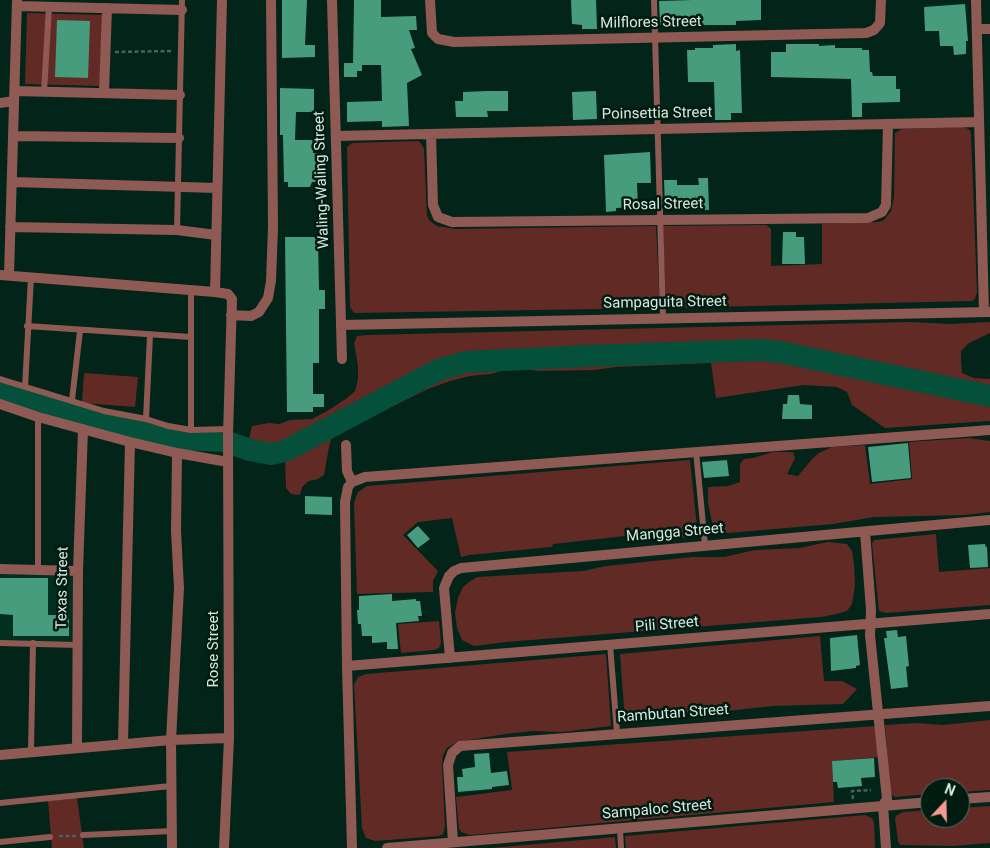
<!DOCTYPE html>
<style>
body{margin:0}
#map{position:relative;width:990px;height:848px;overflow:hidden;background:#032419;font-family:Roboto,sans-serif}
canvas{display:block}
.north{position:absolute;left:920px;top:778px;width:50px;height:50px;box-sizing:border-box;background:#001b10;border:1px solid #566d63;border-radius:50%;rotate:21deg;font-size:14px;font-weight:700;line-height:20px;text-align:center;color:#d6e8e0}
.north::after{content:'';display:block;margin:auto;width:18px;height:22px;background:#f59c90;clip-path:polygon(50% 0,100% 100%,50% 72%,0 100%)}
</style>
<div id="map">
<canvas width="990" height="848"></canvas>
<div class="north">N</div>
</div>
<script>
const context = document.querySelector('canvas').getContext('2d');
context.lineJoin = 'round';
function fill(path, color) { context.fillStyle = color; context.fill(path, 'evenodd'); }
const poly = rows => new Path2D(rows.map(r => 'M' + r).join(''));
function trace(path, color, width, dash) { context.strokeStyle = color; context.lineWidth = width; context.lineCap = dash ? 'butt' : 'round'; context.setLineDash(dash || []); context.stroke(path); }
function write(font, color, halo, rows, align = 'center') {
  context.font = font + ' Roboto,sans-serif'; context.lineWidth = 5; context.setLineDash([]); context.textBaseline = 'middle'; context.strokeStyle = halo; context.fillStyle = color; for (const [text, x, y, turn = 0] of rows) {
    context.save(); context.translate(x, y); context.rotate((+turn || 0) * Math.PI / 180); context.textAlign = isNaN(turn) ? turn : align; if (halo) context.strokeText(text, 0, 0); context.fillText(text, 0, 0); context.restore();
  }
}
fill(poly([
 [0,574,74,575,73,643,0,641]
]), '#012f21');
fill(poly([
 [27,13,102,15,100,86,25,84],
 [964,127,970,130,971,134,977,292,975,299,972,301,666,308,663,226,766,225,771,229,771,266,822,264,822,224,879,222,884,220,891,211,894,197,895,133,902,129],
 [417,141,420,142,424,149,427,215,429,220,437,226,456,229,656,226,660,308,354,313,350,307,347,147,352,143],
 [911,322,950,324,990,322,990,333,969,343,961,351,961,361,962,373,974,378,990,379,990,421,885,428,852,405,847,392,837,387,804,385,716,398,711,363,616,367,594,370,538,371,514,367,491,374,470,376,450,381,428,389,387,409,333,433,329,447,324,475,318,479,309,481,302,487,300,495,291,494,286,488,285,460,270,456,255,454,249,440,252,426,269,423,279,424,290,420,312,419,329,410,347,398,355,391,358,379,358,366,354,343,357,336,366,335],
 [84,373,138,377,135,407,82,403],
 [968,438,990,441,990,512,965,515,874,517,833,524,728,533,714,532,708,503,708,487,728,486,740,482,740,464,744,459,753,458,773,452,793,452,795,458,787,474,798,476,812,459,819,453,832,447,865,445,870,484,912,479,909,442],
 [690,460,698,536,671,539,625,536,553,544,552,547,469,555,461,557,452,518,418,522,403,535,438,571,433,581,433,592,357,594,354,503,358,492,367,486],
 [936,534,939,572,990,568,990,605,886,613,879,611,872,543,874,540],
 [828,542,847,544,852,551,854,564,855,585,852,604,847,611,837,614,821,617,506,642,474,646,462,640,457,628,455,613,458,598,463,587,469,582,477,577,583,571,606,566,692,557,724,557,755,550,799,548],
 [439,621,441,643,439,648,434,650,401,653,398,624],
 [820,636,824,681,842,681,857,689,843,704,773,706,698,714,682,713,656,718,625,721,620,654],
 [606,654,611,726,563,732,533,731,505,734,457,742,447,748,443,755,442,765,445,827,443,834,439,836,375,841,366,838,362,828,354,685,358,677,366,674],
 [990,720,990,790,960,792,960,788,930,788,930,794,895,797,890,793,885,725,917,723,943,725],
 [876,726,879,757,832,761,834,802,470,835,461,832,459,829,456,797,512,790,507,752],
 [77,798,84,848,52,848,48,801],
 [990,806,990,843,953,846,900,845,898,841,895,818,897,815,903,812,930,810,930,818,960,818,960,808],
 [865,815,872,818,874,822,875,848,626,848,625,836],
 [615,837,616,848,491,848]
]), '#622a24');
trace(poly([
 [0,389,29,400,179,439,224,441,250,450,271,454,285,451,438,370,465,362,586,356,760,350,780,352,990,396]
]), '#04503b', 22);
fill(poly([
 [282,0,307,0,305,45,315,45,315,57,282,58],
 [354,0,381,0,381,17,416,16,417,30,409,30,415,48,411,49,422,75,407,83,409,126,382,127,382,121,347,122,347,102,382,101,381,65,362,65,362,71,357,71,357,77,344,77,344,63,353,63],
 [571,0,596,0,597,29,582,29,582,25,572,24],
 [692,0,761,0,761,20,736,21,736,25,660,25,659,1],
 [965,4,968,41,966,41,966,54,954,55,953,46,940,46,939,31,925,31,924,7],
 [57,20,90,21,88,78,55,77],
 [736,44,736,51,740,50,742,113,731,113,731,120,715,120,714,82,688,82,687,50,695,50,695,48,713,48,713,45],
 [786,44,819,44,819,46,835,45,835,48,862,48,862,50,869,50,870,72,872,72,873,76,896,76,896,89,900,89,900,102,862,103,862,117,852,117,851,79,771,77,771,52,786,52],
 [280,88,314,89,314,112,296,112,295,140,313,140,313,153,321,154,322,174,316,174,316,182,312,182,310,187,288,187,288,182,284,182,283,135,280,135],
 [487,91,508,91,508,111,487,111,488,117,456,117,455,101,463,101,463,92],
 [596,91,597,119,573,120,572,92],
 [650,152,651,183,637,183,638,207,616,208,616,211,606,212,604,155],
 [698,178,708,178,709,210,674,210,674,207,665,207,664,180,677,180,677,185,699,185],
 [783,232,796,232,796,237,804,237,805,264,782,264],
 [285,237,318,237,319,290,325,290,325,309,319,309,319,363,313,363,313,394,324,394,324,407,313,407,313,412,287,412],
 [788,395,799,395,800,404,812,405,812,419,782,419,783,404,787,404],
 [908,443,911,478,872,482,868,447],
 [727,460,729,476,704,478,702,462],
 [305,496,332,497,332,515,305,514],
 [418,526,430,539,418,548,407,535],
 [985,544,986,547,987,547,988,567,970,568,968,545],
 [0,578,48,578,48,615,69,615,69,636,13,636,13,615,0,614],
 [392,594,392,601,416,599,416,601,420,601,422,616,418,616,419,621,396,623,398,649,387,649,387,642,372,643,372,636,362,636,361,624,358,624,357,610,359,610,359,596],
 [897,630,898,637,906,636,909,666,906,667,908,687,891,689,884,638,887,638,886,631],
 [857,635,860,665,856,666,856,668,831,671,830,638],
 [489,753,491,773,507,771,509,785,492,787,492,789,458,792,457,777,463,777,462,769,475,767,474,754],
 [874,758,875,777,861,778,862,786,838,788,837,782,833,782,832,761]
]), '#469c7d');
trace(poly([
 [115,52,172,51],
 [853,799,852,791,871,790],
 [59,836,76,836]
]), '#48645a', 2.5, [4, 2.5]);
trace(poly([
 [654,0,663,318],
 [44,92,49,7],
 [177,230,182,0],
 [27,326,191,337],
 [0,379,104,411,146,419,168,426,191,430,229,429],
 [25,387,31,277],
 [72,400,80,331],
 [38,417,38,571],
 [146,419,150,335],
 [191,430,191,290],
 [696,451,705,545],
 [0,643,77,645],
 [610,644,617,733],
 [31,752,33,643],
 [0,803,171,786],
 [620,829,621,848],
 [83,835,173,831],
 [0,842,50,837]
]), '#8e5a53', 6);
trace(poly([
 [332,0,342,359],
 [430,0,432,33,438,39,454,42,866,33,874,30,880,23,881,0],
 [976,0,984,312],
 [17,6,182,10],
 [977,29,990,29],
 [15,91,180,95],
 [104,93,107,8],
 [0,103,14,101],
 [431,134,433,205,438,217,452,222,868,218,882,212,886,205,888,124],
 [13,136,179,138],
 [336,136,979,122],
 [12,182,217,188],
 [10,227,177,230,216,235],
 [0,275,215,292,228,294,232,299,228,435,229,738,224,848],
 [9,275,17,0],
 [215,292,222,0],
 [231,315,251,316,259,312,268,298,271,281,273,227,271,0],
 [341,325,990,312],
 [0,404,38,417,130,442,177,453,228,462],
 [346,445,347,471,352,482],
 [865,532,871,610,870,635,887,799,883,805,886,848],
 [0,569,78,571],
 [450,658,444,588,449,576,454,571,461,568,990,520],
 [347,666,990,614],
 [123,744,130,442],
 [77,748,78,571,83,429],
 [0,755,171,740,229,738],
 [960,799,990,797],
 [453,842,448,765,452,753,460,746,990,706],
 [172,848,171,740,179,588,176,531,177,453],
 [352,848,347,666,345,502,348,487,352,482,365,477,990,430],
 [387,848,930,802]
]), '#8e5a53', 10);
write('15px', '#d6e8e0', '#001b10', [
 ["Milflores Street",651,23,-1],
 ["Poinsettia Street",657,114,-1],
 ["Waling-Waling Street",322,180,-92],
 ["Rosal Street",663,205,-1],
 ["Sampaguita Street",665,303,-1],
 ["Mangga Street",675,533,-5],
 ["Texas Street",63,588,-89],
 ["Pili Street",667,625,-5],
 ["Rose Street",214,649,-90],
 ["Rambutan Street",673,714,-4],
 ["Sampaloc Street",657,810,-5]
]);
</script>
